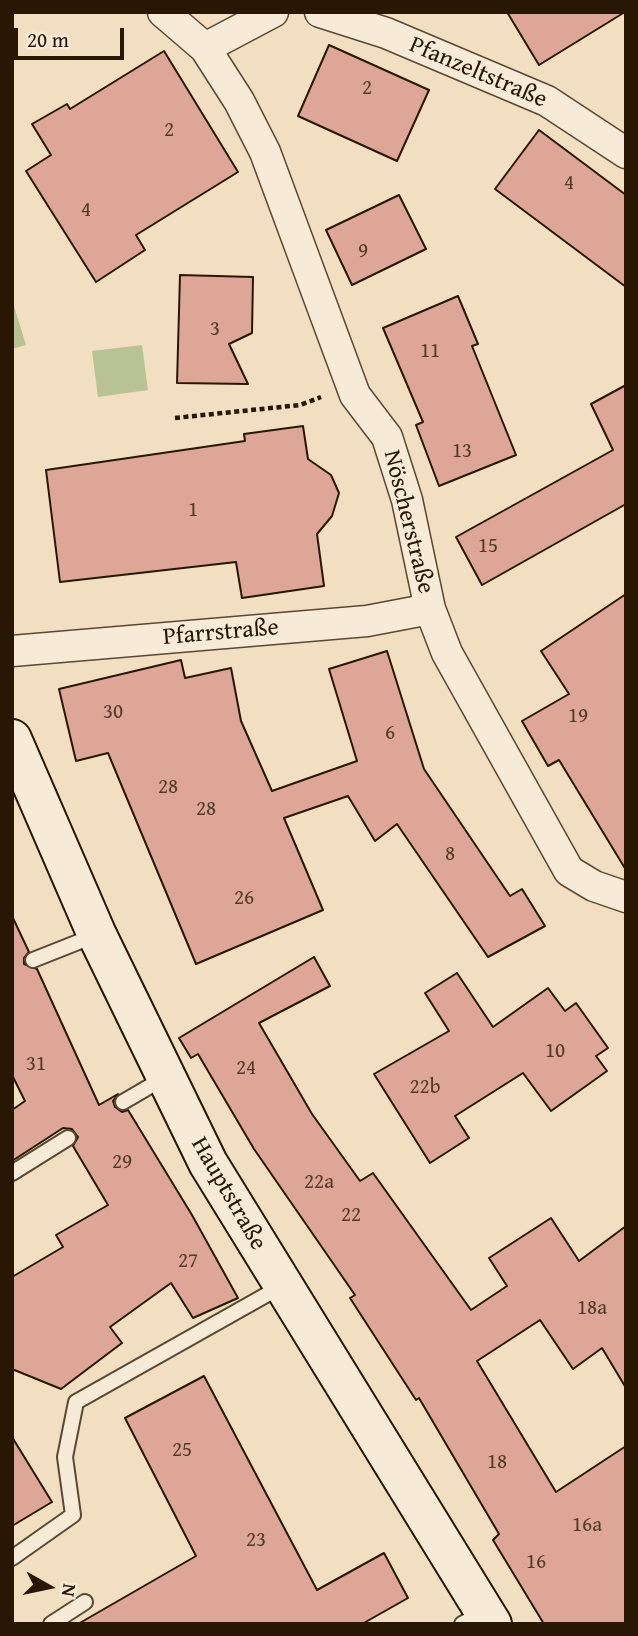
<!DOCTYPE html>
<meta charset="utf-8">
<style>
body{margin:0}
#map{position:relative;width:638px;height:1636px;overflow:hidden;background:#f2dfc1;font-family:"Gentium Book Plus",serif}
canvas{display:block}
.frame{position:absolute;inset:0;border:14px solid #271703;pointer-events:none}
.north{position:absolute;left:14px;top:1552px;width:70px;height:70px;-webkit-text-stroke:5px #f7ead7;paint-order:stroke;rotate:99deg;font-size:19px;font-weight:700;line-height:28px;text-align:center;color:#271703}
.north::after{content:'';display:block;margin:auto;width:24px;height:32px;background:#271703;clip-path:polygon(50% 0,100% 100%,50% 72%,0 100%)}
.scale{position:absolute;left:14px;top:28px;width:110px;height:32px;box-sizing:border-box;border:4px solid #271703;border-top:0;padding-left:9px;font-size:21px;line-height:24px;white-space:nowrap;color:#271703;-webkit-text-stroke:5px #f7ead7;paint-order:stroke}
</style>
<div id="map">
<canvas width="638" height="1636"></canvas>
<div class="frame"></div>
<div class="north">N</div>
<div class="scale">20 m</div>
</div>
<script>
const context = document.querySelector('canvas').getContext('2d');
context.lineJoin = 'round';
function fill(path, color) { context.fillStyle = color; context.fill(path, 'evenodd'); }
const poly = rows => new Path2D(rows.map(r => 'M' + r).join(''));
function trace(path, color, width, dash) { context.strokeStyle = color; context.lineWidth = width; context.lineCap = dash ? 'butt' : 'round'; context.setLineDash(dash || []); context.stroke(path); }
function write(font, color, halo, rows, align = 'center') {
  context.font = font + ' "Gentium Book Plus",serif'; context.lineWidth = 5; context.setLineDash([]); context.textBaseline = 'middle'; context.strokeStyle = halo; context.fillStyle = color; for (const [text, x, y, turn = 0] of rows) {
    context.save(); context.translate(x, y); context.rotate((+turn || 0) * Math.PI / 180); context.textAlign = isNaN(turn) ? turn : align; if (halo) context.strokeText(text, 0, 0); context.fillText(text, 0, 0); context.restore();
  }
}
fill(poly([
 [14,306,26,345,12,349,12,307],
 [142,345,148,390,98,397,92,351]
]), '#b9c294');
const building = poly([
 [507,12,625,12,539,65,507,12],
 [329,45,429,90,397,161,298,116,329,45],
 [164,51,238,172,136,235,145,250,96,282,26,171,51,155,32,124,67,104,70,109,164,51],
 [539,130,626,195,626,287,495,189,539,130],
 [399,195,426,249,352,285,326,230,399,195],
 [180,275,253,277,252,333,229,344,248,384,177,383,180,275],
 [458,296,478,344,472,346,516,455,439,486,416,425,423,422,383,328,458,296],
 [626,385,626,504,482,585,456,537,613,450,591,404,626,385],
 [303,426,308,459,331,475,339,493,332,516,317,534,324,586,242,598,236,562,60,582,46,470,245,441,244,434,303,426],
 [626,594,626,870,559,760,548,766,522,721,569,694,541,651,626,594],
 [387,651,424,769,510,896,522,889,545,926,488,957,397,824,375,841,348,796,284,818,323,910,196,964,108,753,76,761,59,689,181,660,185,678,231,668,241,721,272,791,357,761,329,669,387,651],
 [12,916,29,952,24,958,24,964,37,969,99,1105,118,1094,113,1101,115,1107,122,1112,128,1110,192,1215,238,1298,193,1318,171,1283,110,1327,122,1343,61,1389,12,1369,12,1277,63,1247,56,1235,108,1205,73,1146,78,1137,72,1129,63,1128,12,1161,12,1110,25,1101,12,1075,12,916],
 [314,957,330,986,259,1023,312,1114,360,1181,373,1173,471,1310,507,1286,489,1258,551,1218,579,1261,626,1226,626,1388,602,1348,573,1369,540,1320,477,1361,556,1492,626,1446,626,1624,544,1624,493,1540,499,1534,419,1398,416,1400,350,1298,355,1295,254,1149,198,1054,191,1058,179,1038,314,957],
 [457,973,493,1027,548,988,565,1011,576,1003,608,1048,596,1056,607,1071,551,1111,523,1073,455,1116,469,1138,430,1163,374,1074,449,1031,425,993,457,973],
 [204,1376,317,1590,384,1553,408,1598,362,1624,78,1624,196,1556,125,1418,204,1376],
 [12,1437,52,1502,12,1526,12,1437]
]);
fill(building, '#dda697');
trace(building, '#271703', 2);
const lane = poly([
 [33,960,96,935],
 [123,1102,164,1078],
 [12,1173,68,1138],
 [12,1558,73,1515,65,1457,76,1402,282,1286],
 [51,1624,85,1602],
 [462,1624,484,1612]
]);
const street = poly([
 [163,12,205,48,239,101,265,152,355,395,387,437,407,500,430,609,447,653,569,871,594,886,626,897],
 [320,12,386,33,547,101,626,153],
 [205,48,273,12],
 [12,651,367,621,430,609]
]);
const secondary = poly([
 [12,739,97,935,208,1163,492,1624]
]);
trace(lane, '#5a4932', 18);
trace(street, '#5a4932', 33);
trace(secondary, '#271703', 42);
trace(poly([
 [175,418,300,405,321,397]
]), '#271703', 4.5, [5, 3.5]);
trace(lane, '#f7ead7', 14);
trace(street, '#f7ead7', 30);
trace(secondary, '#f7ead7', 38);
write('21px', '#543b28', null, [
 ["2",367,89],
 ["2",169,131],
 ["4",569,184],
 ["4",86,211],
 ["9",363,252],
 ["3",215,330],
 ["11",430,352],
 ["13",462,452],
 ["1",193,511],
 ["15",488,547],
 ["30",113,713],
 ["19",578,717],
 ["6",390,734],
 ["28",168,788],
 ["28",206,810],
 ["8",450,855],
 ["26",244,899],
 ["10",555,1052],
 ["31",36,1065],
 ["24",246,1069],
 ["22b",425,1088],
 ["29",122,1163],
 ["22a",319,1183],
 ["22",351,1216],
 ["27",188,1262],
 ["18a",592,1309],
 ["25",182,1451],
 ["18",497,1463],
 ["16a",587,1526],
 ["23",256,1541],
 ["16",536,1563]
]);
write('24px', '#271703', '#f7ead7', [
 ["Pfanzeltstraße",478,73,23],
 ["Nöscherstraße",408,522,76],
 ["Pfarrstraße",221,633,-5],
 ["Hauptstraße",228,1194,60]
]);
</script>
